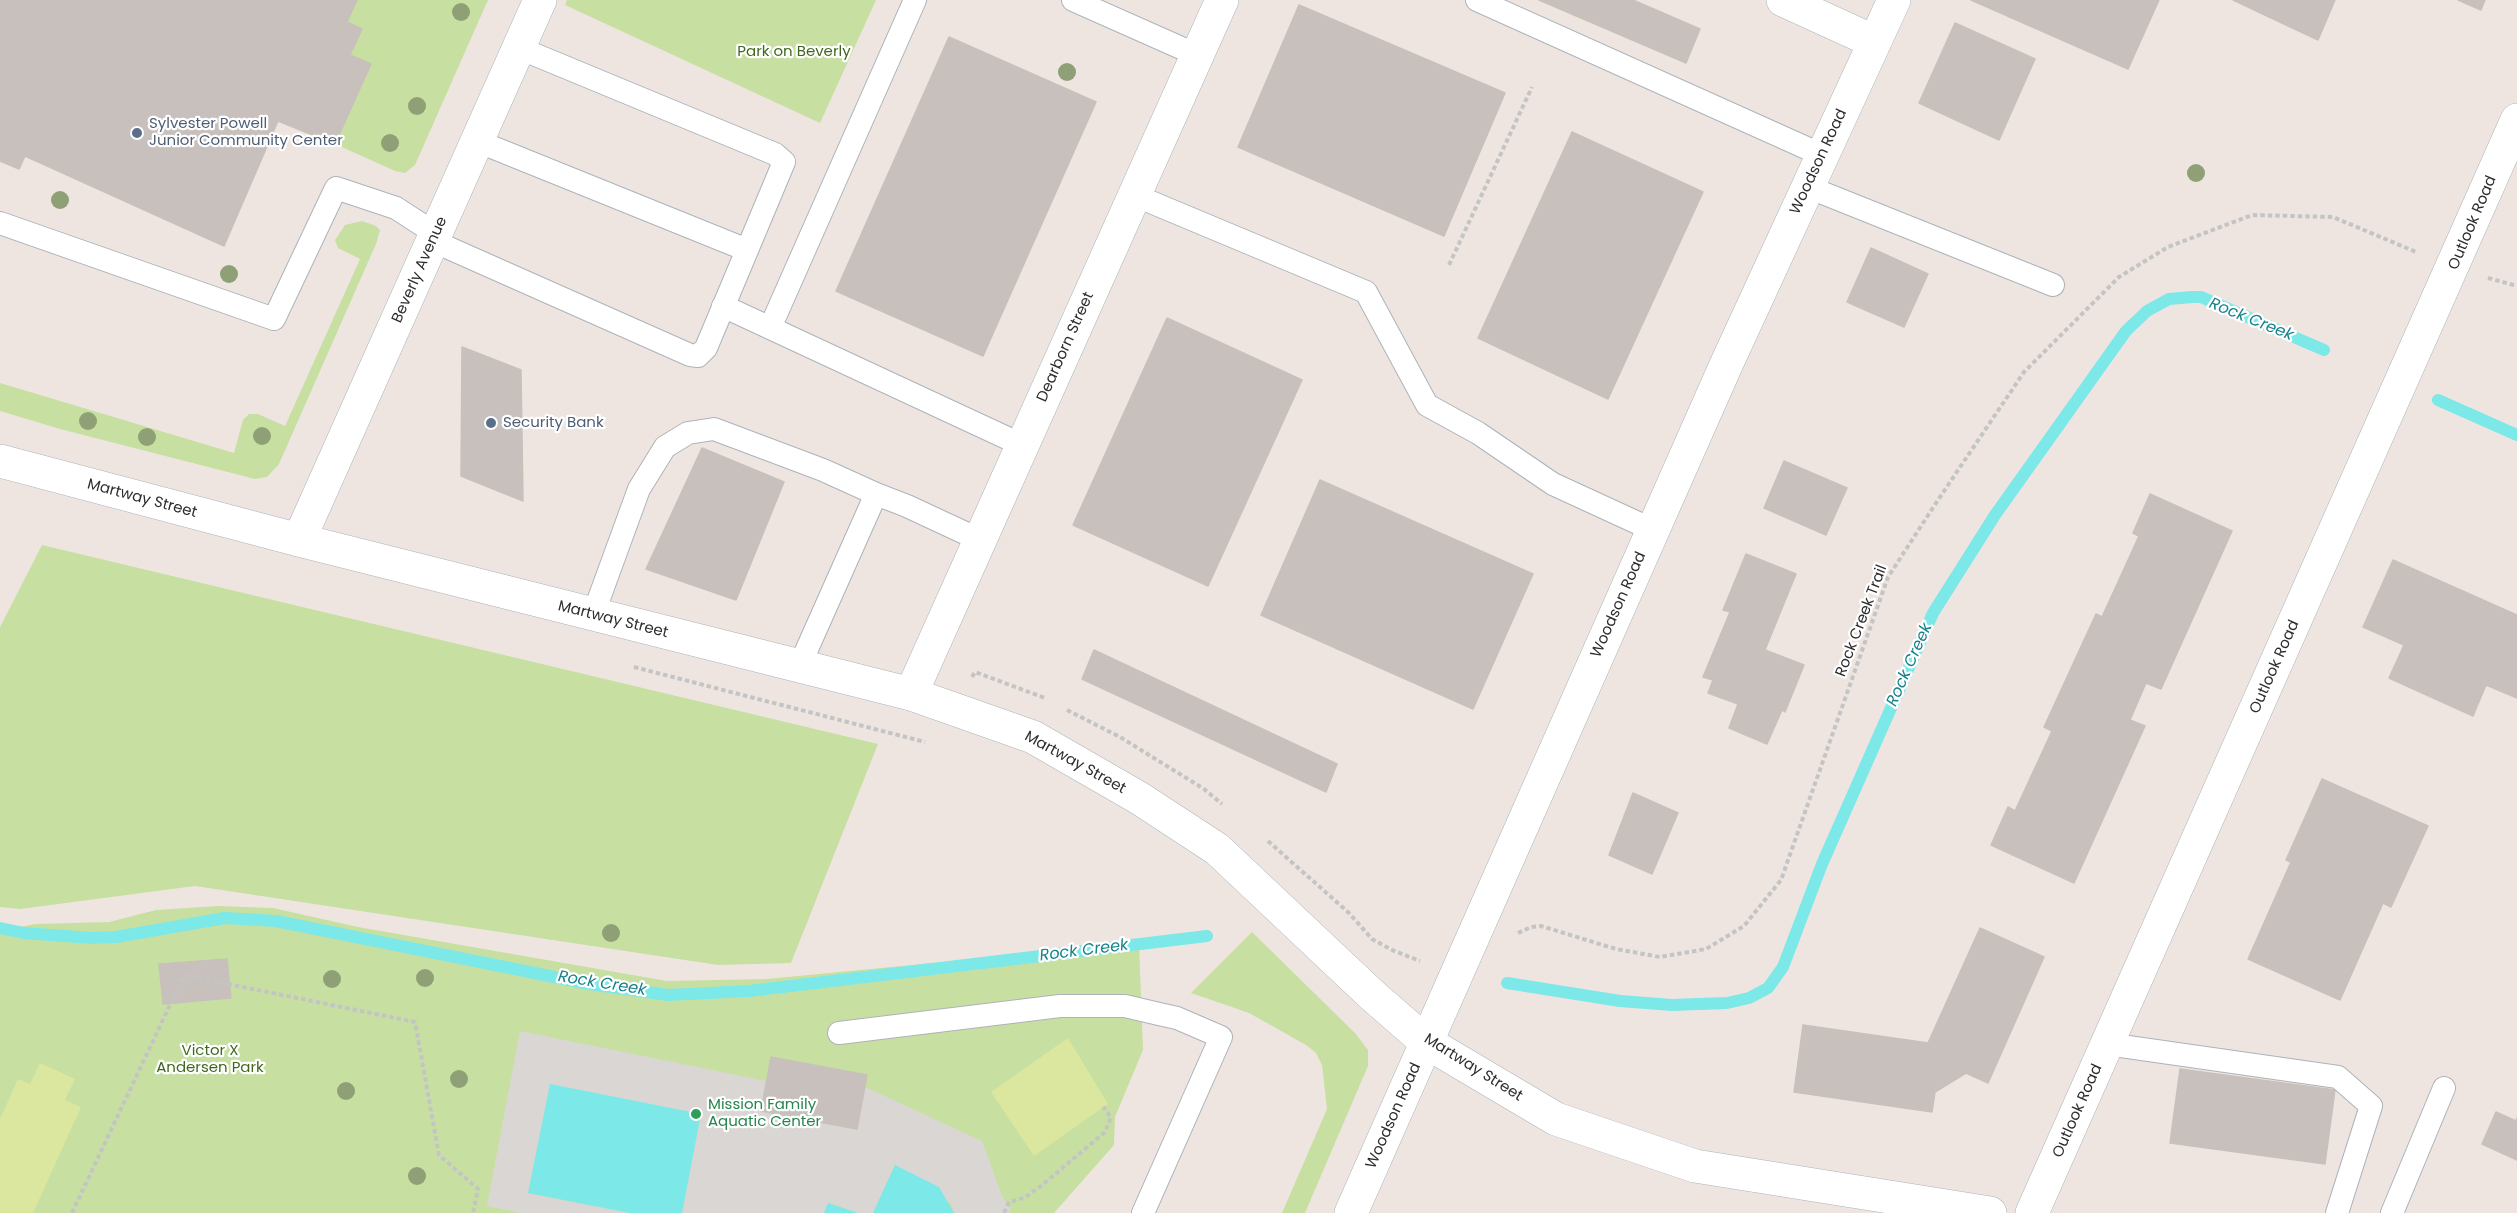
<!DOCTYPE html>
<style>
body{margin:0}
canvas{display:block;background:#eee5e1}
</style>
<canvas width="2517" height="1213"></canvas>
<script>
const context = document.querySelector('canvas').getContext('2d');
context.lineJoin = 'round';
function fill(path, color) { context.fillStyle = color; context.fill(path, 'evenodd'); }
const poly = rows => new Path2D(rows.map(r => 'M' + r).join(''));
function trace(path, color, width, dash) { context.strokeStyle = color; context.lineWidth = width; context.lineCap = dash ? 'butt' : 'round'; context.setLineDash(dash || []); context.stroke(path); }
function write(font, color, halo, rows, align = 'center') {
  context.font = font + ' Poppins,sans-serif'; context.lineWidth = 4.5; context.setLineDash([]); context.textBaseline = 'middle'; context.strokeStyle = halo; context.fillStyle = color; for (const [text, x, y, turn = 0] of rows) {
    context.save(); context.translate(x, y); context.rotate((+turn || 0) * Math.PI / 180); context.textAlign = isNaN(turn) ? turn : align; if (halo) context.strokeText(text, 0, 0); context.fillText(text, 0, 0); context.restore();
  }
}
fill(poly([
 [357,0,488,0,415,165,405,173,395,171,335,144,371,65,350,55,362,29,347,22],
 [567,0,876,0,820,123,565,5],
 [362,221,376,226,380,230,376,244,279,464,267,477,255,479,60,429,0,411,0,383,234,453,243,420,249,414,258,414,285,426,360,259,338,248,335,240,345,225],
 [42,545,878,744,791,963,718,965,195,886,20,909,0,907,0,627],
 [218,906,273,908,358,927,667,981,767,979,1139,943,1143,1050,1115,1117,1114,1145,1054,1213,0,1213,0,931,35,924,109,922,156,910],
 [1252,932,1355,1033,1368,1050,1368,1066,1305,1213,1282,1213,1327,1109,1322,1065,1316,1053,1306,1045,1249,1013,1191,993]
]), '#c7e0a2');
fill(poly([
 [1068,1038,1108,1104,1034,1156,991,1092],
 [40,1063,75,1079,65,1100,81,1107,33,1213,0,1213,0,1119,18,1079,30,1084]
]), '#dbe79e');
fill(poly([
 [520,1031,766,1081,761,1110,857,1129,865,1087,982,1141,1003,1198,1011,1208,1009,1213,954,1213,951,1204,895,1165,873,1213,858,1213,829,1203,824,1213,682,1213,700,1114,550,1085,528,1193,630,1213,522,1213,487,1206]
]), '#dad6d4');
fill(poly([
 [550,1084,701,1114,682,1213,630,1213,528,1193],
 [895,1165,939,1187,954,1213,873,1213],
 [828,1203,858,1213,824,1213]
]), '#7ce8e8');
trace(poly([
 [2438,400,2517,435],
 [0,928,24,933,92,938,116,937,225,918,276,921,589,984,668,995,749,991,1207,936],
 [1507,983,1620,1001,1672,1005,1727,1003,1749,998,1768,988,1783,967,1822,864,1933,613,1995,515,2126,331,2147,311,2169,299,2192,297,2201,297,2324,350]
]), '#7ce8e8', 12);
const building = poly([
 [0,0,357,0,347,22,362,29,350,55,371,64,335,144,278,121,224,246,25,156,19,169,0,161,0,0],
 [1539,0,1633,0,1700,29,1686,63,1539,0],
 [1971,0,2159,0,2128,69,1971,0],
 [2233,0,2335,0,2318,40,2233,0],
 [2458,0,2485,0,2481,10,2458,0],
 [1299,5,1505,93,1444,236,1238,147,1299,5],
 [1955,23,2035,59,1999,140,1919,103,1955,23],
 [949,37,1096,102,983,356,836,291,949,37],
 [1572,132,1703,192,1608,399,1478,338,1572,132],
 [1871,248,1928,274,1904,327,1847,302,1871,248],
 [1167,318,1302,380,1208,586,1073,525,1167,318],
 [462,347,521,370,523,501,461,476,462,347],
 [702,448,784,482,736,600,646,569,702,448],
 [1784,461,1847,488,1826,535,1764,508,1784,461],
 [1320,480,1533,574,1473,709,1261,615,1320,480],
 [2150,494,2232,531,2161,689,2146,683,2130,720,2145,726,2074,883,1991,845,2008,807,2015,811,2052,731,2044,727,2096,614,2102,617,2139,536,2133,533,2150,494],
 [1746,554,1796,574,1765,650,1804,665,1785,712,1782,710,1767,744,1729,728,1738,704,1708,693,1713,680,1703,677,1730,612,1723,610,1746,554],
 [2393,560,2517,615,2517,698,2486,685,2473,716,2389,678,2404,645,2363,627,2393,560],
 [1094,650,1337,764,1326,792,1082,679,1094,650],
 [2322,779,2428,826,2391,907,2383,903,2340,1000,2248,959,2291,862,2286,860,2322,779],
 [1633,793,1678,813,1652,874,1609,855,1633,793],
 [1980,928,2044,957,1988,1083,1966,1073,1935,1092,1932,1112,1794,1092,1803,1025,1928,1043,1980,928],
 [227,959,231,998,163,1004,159,964,227,959],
 [771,1057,867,1075,857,1129,761,1111,771,1057],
 [2180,1069,2335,1090,2325,1164,2170,1143,2180,1069],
 [2496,1112,2516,1121,2517,1118,2517,1160,2482,1144,2496,1112]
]);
fill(building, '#c7c0bc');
trace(building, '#c9c0ba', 1.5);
const lane = poly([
 [1073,0,1197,55],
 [1477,0,1822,155],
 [477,141,747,250],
 [1808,187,2053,285],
 [1134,195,1366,292,1427,405,1478,433,1553,484,1653,530],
 [0,223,274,319,336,188,396,208,436,234],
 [433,241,690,355,698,356,706,348,784,162,775,154,519,48],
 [723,306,1022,445],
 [770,328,915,0],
 [593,615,639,489,665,447,688,433,714,429,823,470,876,494],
 [799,667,876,494,907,506,980,540],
 [839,1033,1060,1006,1125,1006,1159,1014,1177,1018,1221,1037,1143,1213],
 [2107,1044,2338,1077,2371,1106,2337,1213],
 [2392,1213,2444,1088]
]);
const street = poly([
 [1783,0,1875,42],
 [299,540,540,0],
 [911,694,1222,0],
 [1351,1213,1726,365,1894,0],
 [2032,1213,2517,120]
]);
const secondary = poly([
 [0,461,299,540,911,694,1033,737,1139,798,1217,849,1372,995,1426,1042,1556,1119,1695,1166,1990,1213]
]);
trace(lane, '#adb3b9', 24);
trace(street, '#adb3b9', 34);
trace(secondary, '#adb3b9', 34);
trace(poly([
 [1449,265,1532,87],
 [2488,278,2517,286],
 [634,667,925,742],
 [972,677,975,672,1045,698],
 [1067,710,1120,737,1204,789,1222,804],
 [1268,841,1349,913,1372,939,1392,950,1420,961],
 [1518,933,1531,927,1541,926,1616,949,1660,957,1706,949,1744,926,1781,880,1888,577,1938,500,2024,372,2119,277,2168,247,2252,215,2333,217,2416,252],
 [72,1213,184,975,415,1022,439,1155,478,1189,473,1213],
 [1004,1213,1009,1202,1024,1198,1041,1186,1105,1132,1111,1117,1103,1107]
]), '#c4c4c4', 4, [4.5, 3]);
trace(lane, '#fff', 22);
trace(street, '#fff', 33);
trace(secondary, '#fff', 33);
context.fillStyle = '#8fa077';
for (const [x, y] of [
 [461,12],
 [1067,72],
 [417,106],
 [390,143],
 [2196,173],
 [60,200],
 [229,274],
 [88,421],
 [262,436],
 [147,437],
 [611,933],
 [425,978],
 [332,979],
 [459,1079],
 [346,1091],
 [417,1176]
]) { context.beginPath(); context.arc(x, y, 9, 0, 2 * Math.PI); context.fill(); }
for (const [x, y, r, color] of [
 [137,133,6,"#5c6f8a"],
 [491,423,6,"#5c6f8a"],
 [696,1114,6,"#2e9e5b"]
]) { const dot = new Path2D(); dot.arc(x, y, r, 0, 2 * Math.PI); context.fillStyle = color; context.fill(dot); trace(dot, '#fff', 2); }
write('15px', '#426820', '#fff', [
 ["Park on Beverly",794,52],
 ["Victor X",210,1051],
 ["Andersen Park",210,1068]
]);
write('15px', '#4e5e75', '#fff', [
 ["Sylvester Powell",149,124],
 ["Junior Community Center",149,141],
 ["Security Bank",503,423]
], 'left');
write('15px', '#2d2d2d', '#fff', [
 ["Woodson Road",1819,162,-65],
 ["Outlook Road",2473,223,-67],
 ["Beverly Avenue",420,270,-66],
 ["Dearborn Street",1066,347,-66],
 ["Martway Street",142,499,15],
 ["Woodson Road",1619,605,-66],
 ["Martway Street",613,620,14],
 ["Rock Creek Trail",1862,621,-69],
 ["Outlook Road",2275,667,-66],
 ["Martway Street",1075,763,29],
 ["Martway Street",1473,1068,32],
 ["Outlook Road",2078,1111,-66],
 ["Woodson Road",1394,1116,-66]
]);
write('15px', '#27864d', '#fff', [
 ["Mission Family",708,1105],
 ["Aquatic Center",708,1122]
], 'left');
write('italic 16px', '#16828b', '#fff', [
 ["Rock Creek",2251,320,22],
 ["Rock Creek",1910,665,-66],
 ["Rock Creek",1084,951,-7],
 ["Rock Creek",602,984,9]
]);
</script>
